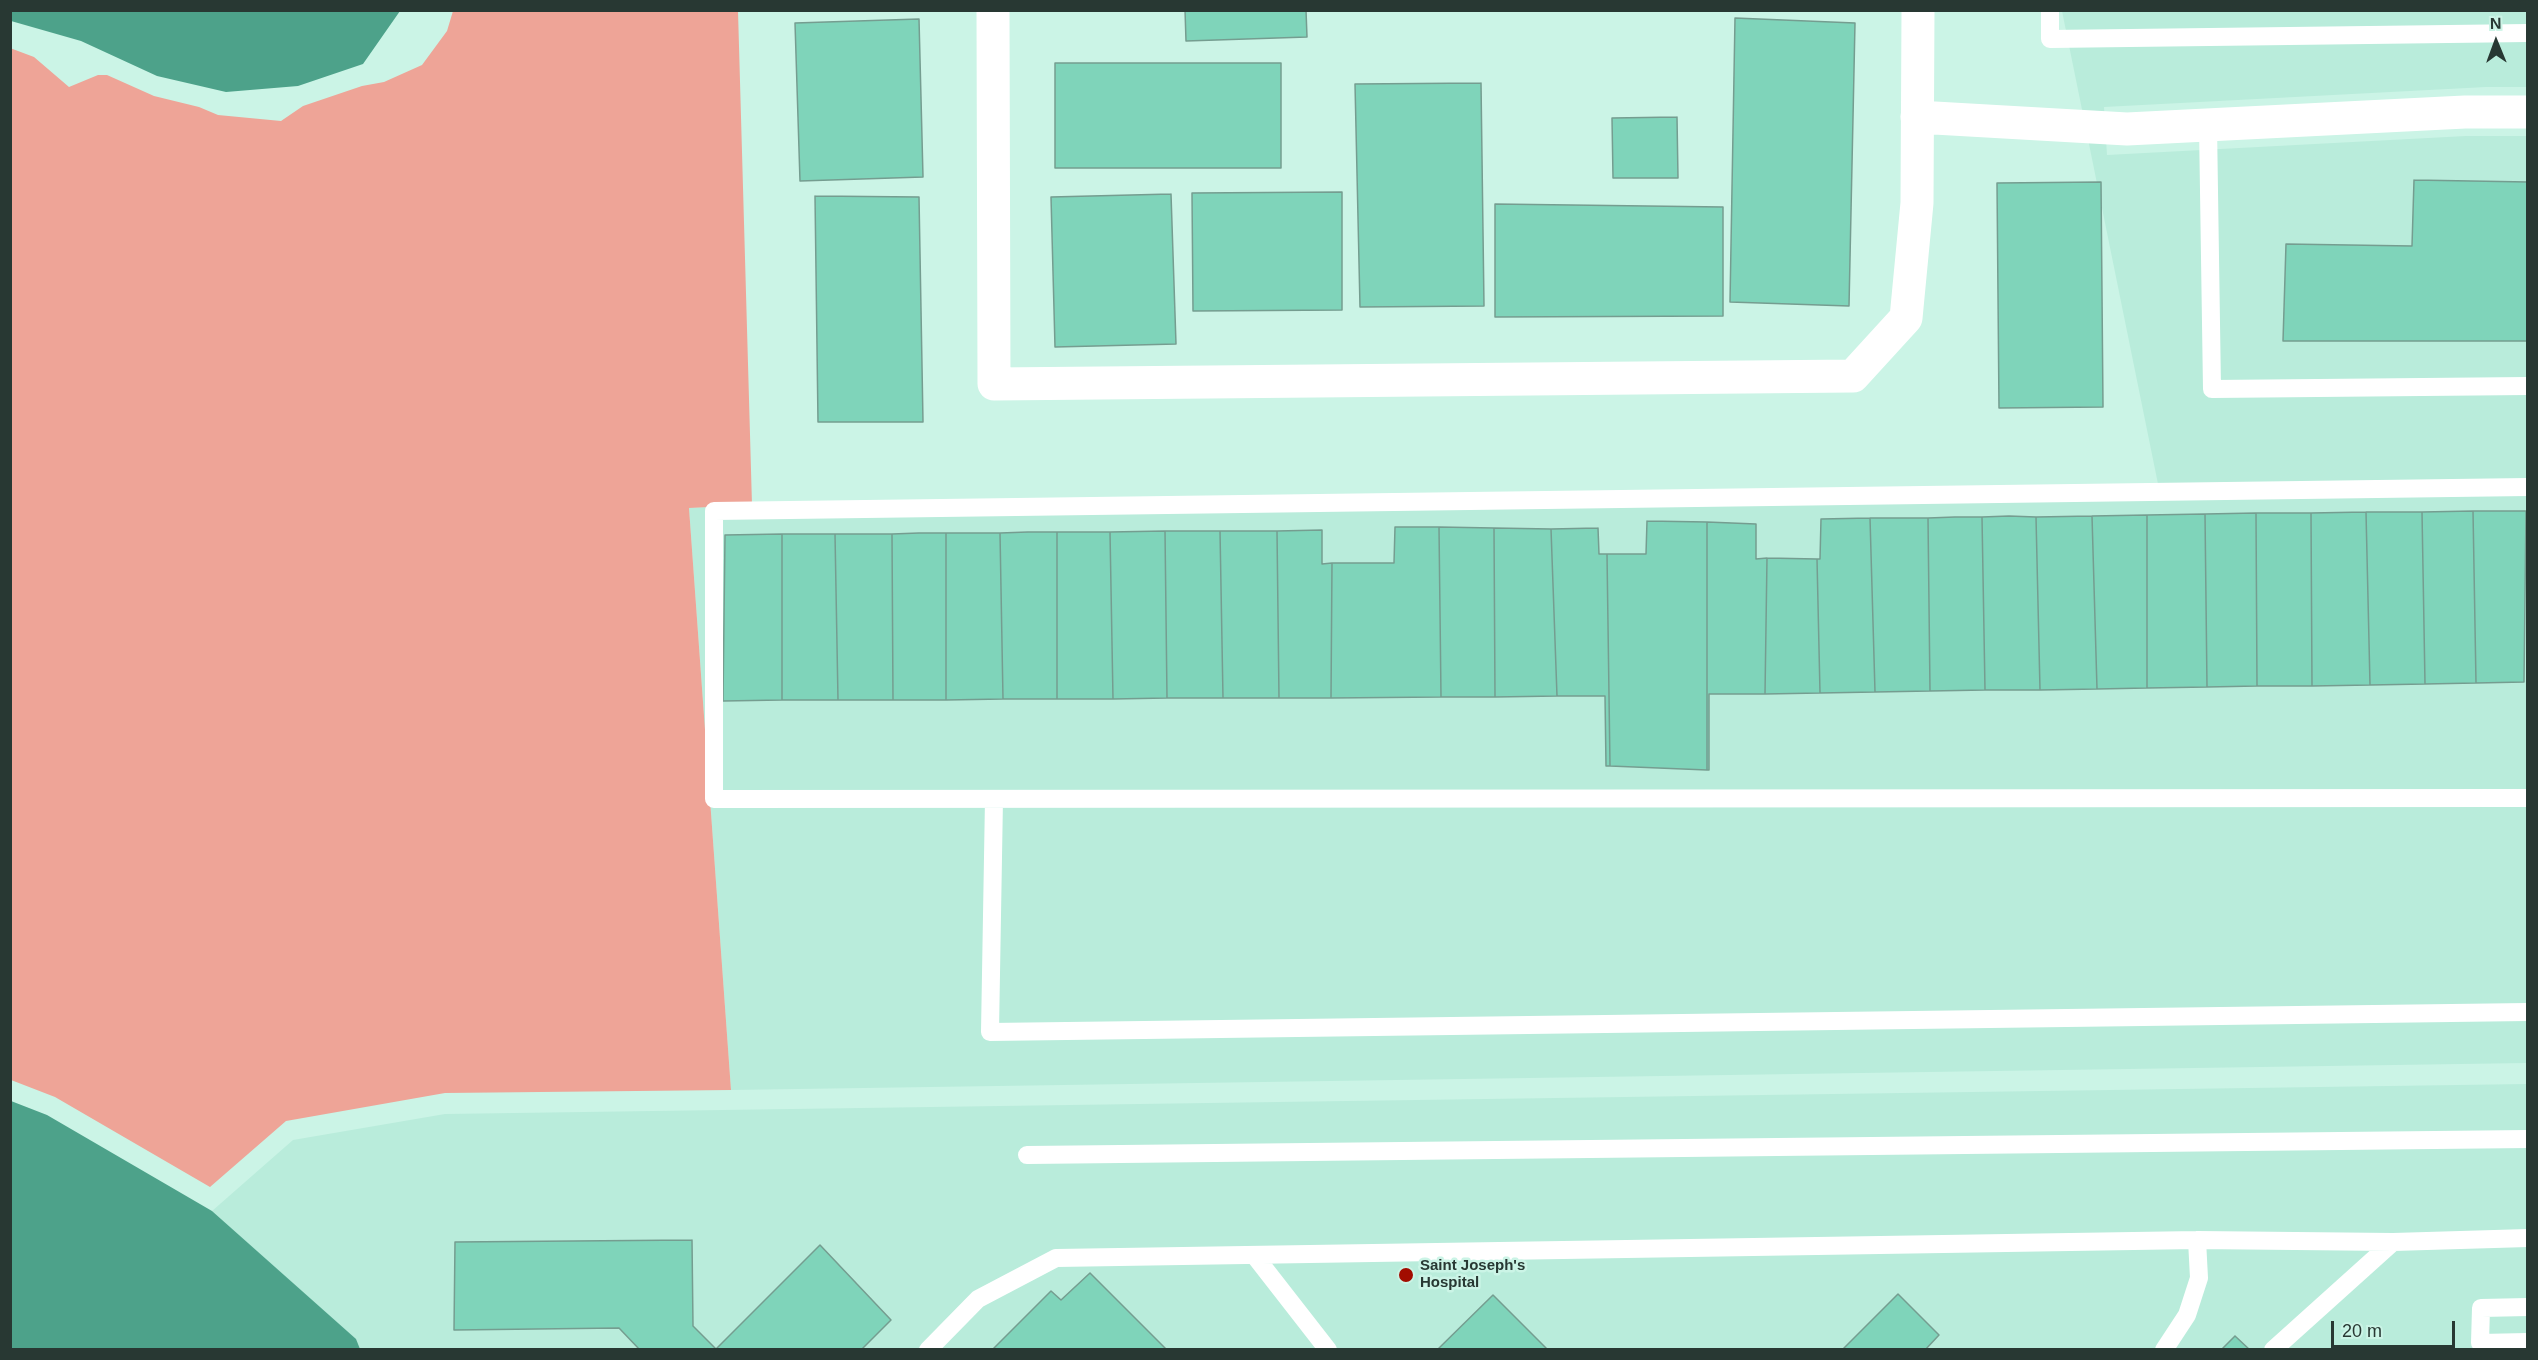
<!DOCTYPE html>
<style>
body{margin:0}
#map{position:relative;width:2538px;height:1360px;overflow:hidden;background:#cbf4e6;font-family:Helvetica,sans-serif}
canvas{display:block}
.frame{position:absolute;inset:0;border:12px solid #283833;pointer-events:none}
.north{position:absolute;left:2466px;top:12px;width:60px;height:60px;-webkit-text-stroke:4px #cbf4e6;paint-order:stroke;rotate:359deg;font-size:16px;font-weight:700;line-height:24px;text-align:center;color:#283833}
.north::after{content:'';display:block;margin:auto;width:21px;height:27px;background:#283833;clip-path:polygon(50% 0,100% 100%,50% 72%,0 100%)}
.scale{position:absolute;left:2331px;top:1321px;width:124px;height:27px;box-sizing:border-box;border:3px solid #283833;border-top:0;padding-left:8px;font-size:18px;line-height:21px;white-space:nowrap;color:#283833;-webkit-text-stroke:4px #cbf4e6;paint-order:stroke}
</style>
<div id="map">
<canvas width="2538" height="1360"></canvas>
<div class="frame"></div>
<div class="north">N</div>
<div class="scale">20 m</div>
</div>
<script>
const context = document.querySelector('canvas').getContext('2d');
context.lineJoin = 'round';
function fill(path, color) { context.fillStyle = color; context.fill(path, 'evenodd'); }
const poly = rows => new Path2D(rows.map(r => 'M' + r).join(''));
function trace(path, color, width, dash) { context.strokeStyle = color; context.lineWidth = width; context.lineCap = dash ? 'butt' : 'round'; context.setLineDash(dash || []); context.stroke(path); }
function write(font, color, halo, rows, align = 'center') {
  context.font = font + ' Helvetica,sans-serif'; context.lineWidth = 5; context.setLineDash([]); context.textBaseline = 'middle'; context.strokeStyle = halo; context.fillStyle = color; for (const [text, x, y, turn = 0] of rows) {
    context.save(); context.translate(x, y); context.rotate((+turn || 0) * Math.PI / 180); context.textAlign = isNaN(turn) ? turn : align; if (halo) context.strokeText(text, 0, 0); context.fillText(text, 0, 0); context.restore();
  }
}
fill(poly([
 [2062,11,2527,11,2527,87,2486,87,2104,107,2107,155,2466,136,2527,136,2527,1063,731,1090,689,508,752,505,2158,484],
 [2527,1084,2527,1349,360,1349,355,1339,212,1211,293,1140,445,1114]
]), '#b9ecdb');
fill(poly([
 [453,11,738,11,752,505,689,508,731,1090,445,1093,286,1121,210,1187,55,1097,11,1080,10,48,34,57,69,87,98,75,107,75,154,96,199,107,218,115,281,121,303,106,362,86,384,82,422,65,447,31]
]), '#eea497');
fill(poly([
 [11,10,400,10,400,11,363,64,298,86,226,92,157,76,81,41,11,21],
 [11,1101,47,1115,212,1211,356,1339,360,1349,11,1349]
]), '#4da28a');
const building = poly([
 [1185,10,1306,10,1307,37,1186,41,1185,10],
 [1735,18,1855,23,1849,306,1730,302,1735,18],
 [919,19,923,177,800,181,795,23,919,19],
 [1055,63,1281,63,1281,168,1055,168,1055,63],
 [1481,83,1484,306,1360,307,1355,84,1481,83],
 [1677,117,1678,178,1613,178,1612,118,1677,117],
 [2414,180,2528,182,2528,341,2283,341,2286,244,2412,246,2414,180],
 [2101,182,2103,407,1999,408,1997,183,2101,182],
 [1342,192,1342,310,1193,311,1192,193,1342,192],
 [1171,194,1176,344,1055,347,1051,197,1171,194],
 [815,196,919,197,923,422,818,422,815,196],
 [1495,204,1723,207,1723,316,1495,317,1495,204],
 [2473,511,2526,511,2524,682,2476,683,2473,511],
 [2473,511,2476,683,2425,684,2422,512,2473,511],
 [2366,512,2370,685,2312,686,2311,513,2366,512],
 [2366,512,2422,512,2425,684,2370,685,2366,512],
 [2256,513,2311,513,2312,686,2257,686,2256,513],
 [2256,513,2257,686,2207,687,2205,514,2256,513],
 [2205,514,2207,687,2147,688,2147,515,2205,514],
 [2147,515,2147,688,2097,689,2092,516,2147,515],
 [2009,516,2036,517,2040,690,1985,690,1982,517,2009,516],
 [2092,516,2097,689,2040,690,2036,517,2092,516],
 [1955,517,1982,517,1985,690,1930,691,1928,518,1955,517],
 [1870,518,1875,692,1820,693,1817,559,1820,559,1821,519,1870,518],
 [1870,518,1928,518,1930,691,1875,692,1870,518],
 [1647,521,1707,522,1707,770,1610,766,1607,554,1646,554,1647,521],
 [1707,522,1756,524,1756,559,1767,558,1765,694,1709,694,1709,770,1707,770,1707,522],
 [1395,527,1439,527,1441,697,1331,698,1332,563,1394,563,1395,527],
 [1439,527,1494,528,1495,697,1441,697,1439,527],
 [1494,528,1551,529,1557,696,1495,697,1494,528],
 [1598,528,1599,554,1607,554,1610,766,1606,766,1605,696,1557,696,1551,529,1598,528],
 [1322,530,1322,564,1332,563,1331,698,1279,698,1277,531,1322,530],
 [1165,531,1167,698,1113,699,1110,532,1165,531],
 [1165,531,1220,531,1223,698,1167,698,1165,531],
 [1220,531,1277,531,1279,698,1223,698,1220,531],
 [1028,532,1057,532,1057,699,1003,699,1000,533,1028,532],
 [1057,532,1110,532,1113,699,1057,699,1057,532],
 [919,533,946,533,946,700,893,700,892,534,919,533],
 [946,533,1000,533,1003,699,946,700,946,533],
 [782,534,782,700,723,701,725,535,782,534],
 [782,534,835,534,838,700,782,700,782,534],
 [835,534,892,534,893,700,838,700,835,534],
 [1767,558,1817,559,1820,693,1765,694,1767,558],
 [692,1240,693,1326,716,1349,820,1245,891,1320,861,1350,640,1350,619,1328,454,1330,455,1242,692,1240],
 [1090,1273,1167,1350,992,1350,1051,1291,1061,1300,1090,1273],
 [1898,1294,1939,1335,1925,1350,1842,1350,1898,1294],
 [1493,1295,1548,1350,1437,1350,1493,1295],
 [2235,1336,2250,1350,2221,1350,2235,1336]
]);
fill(building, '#7fd4ba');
trace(building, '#759d90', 1.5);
trace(poly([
 [2050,10,2050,39,2528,33],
 [2208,125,2212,389,2528,386],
 [2528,487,714,511,714,799,2528,798],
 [994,799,990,1032,2528,1012],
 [1027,1155,2528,1139],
 [1254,1255,1328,1350],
 [2528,1307,2481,1308,2480,1343,2528,1342],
 [928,1350,978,1299,1056,1258,2197,1240,2393,1242,2528,1238],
 [2164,1350,2187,1315,2199,1278,2197,1240],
 [2273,1350,2393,1242]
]), '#fff', 18);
trace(poly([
 [993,10,994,384,1853,376,1906,318,1917,203,1918,10],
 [1917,117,2127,129,2465,112,2528,112]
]), '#fff', 33);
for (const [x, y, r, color] of [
 [1406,1275,8,"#a20c00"]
]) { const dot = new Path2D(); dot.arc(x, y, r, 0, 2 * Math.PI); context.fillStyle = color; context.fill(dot); trace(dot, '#cbf4e6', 2); }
write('bold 15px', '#283833', '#cbf4e6', [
 ["Saint Joseph's",1420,1266],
 ["Hospital",1420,1283]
], 'left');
</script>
